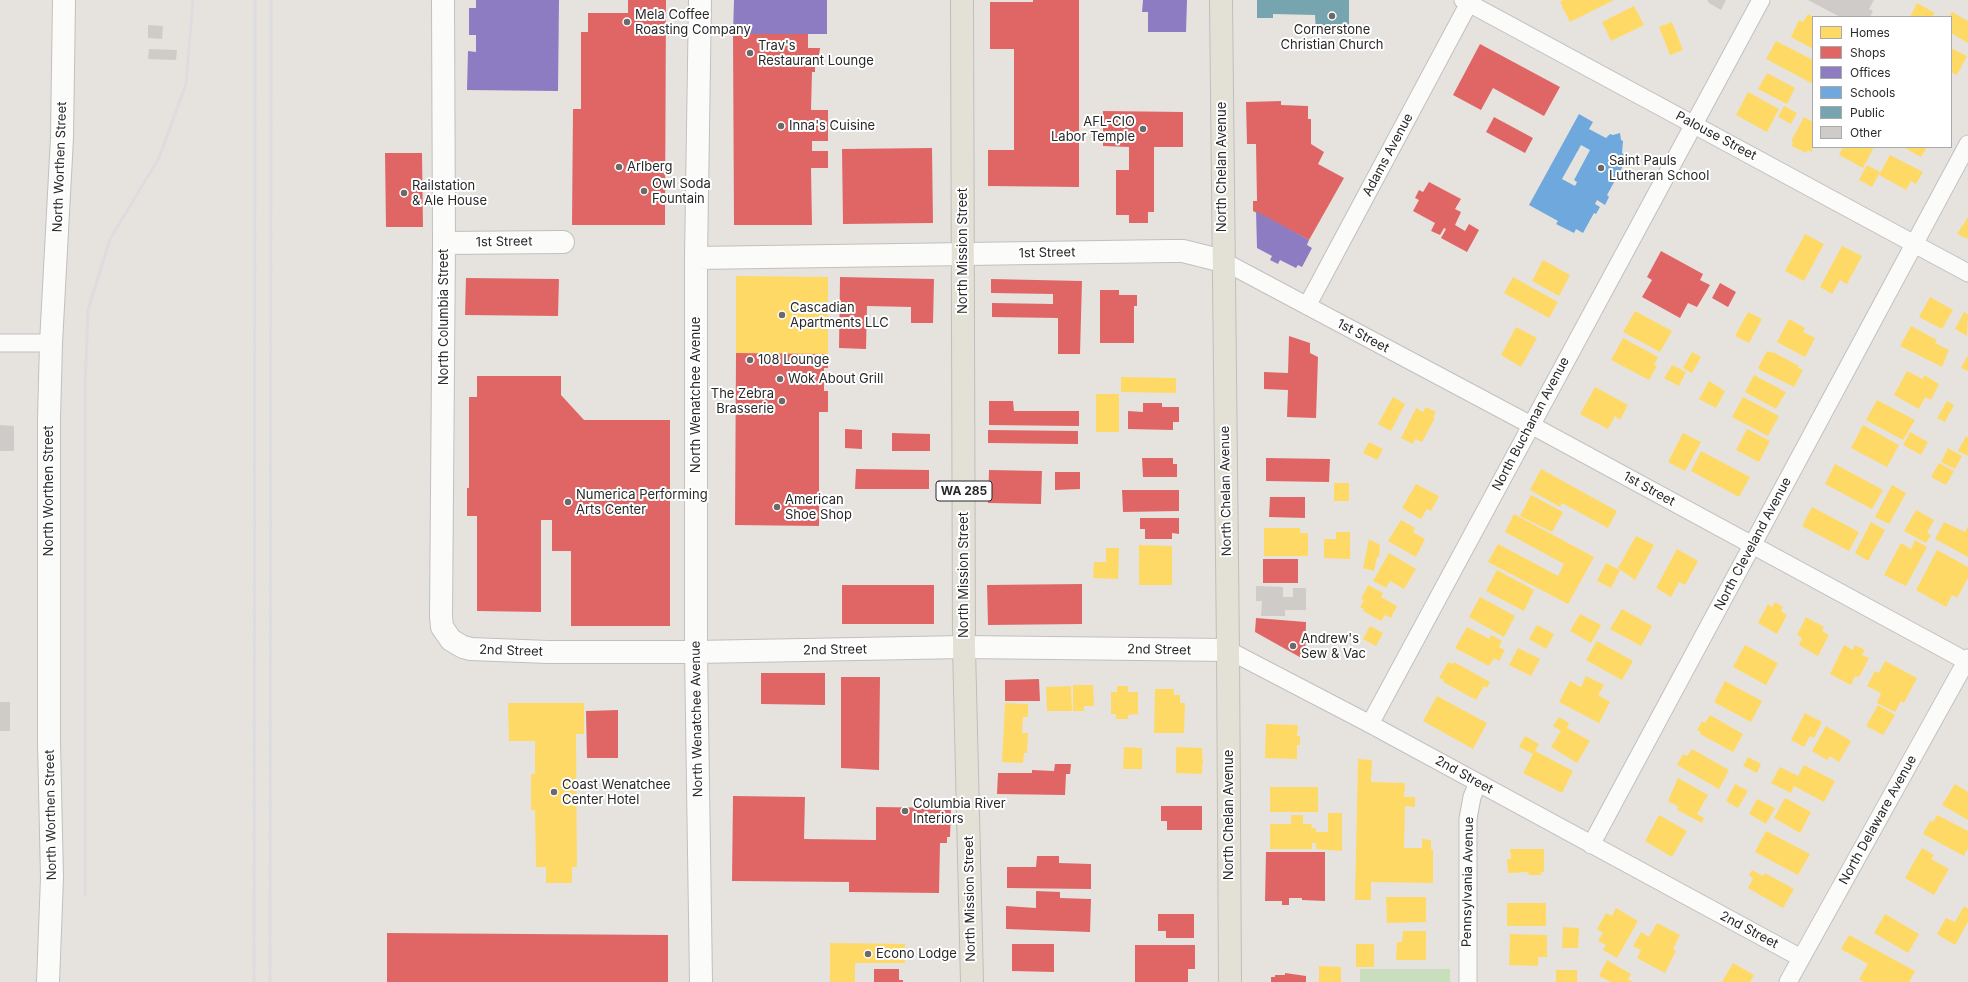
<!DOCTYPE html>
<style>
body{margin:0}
#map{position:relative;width:1968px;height:982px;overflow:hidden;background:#e6e3df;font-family:Inter,sans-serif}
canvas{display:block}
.legend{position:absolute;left:1812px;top:16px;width:140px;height:132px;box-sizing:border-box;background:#fff;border:1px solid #a9a9a9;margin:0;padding:5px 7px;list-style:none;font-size:12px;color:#292929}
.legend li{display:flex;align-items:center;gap:8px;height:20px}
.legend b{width:20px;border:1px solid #a9a9a9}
</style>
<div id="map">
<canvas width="1968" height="982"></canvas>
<ul class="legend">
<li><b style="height:11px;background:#ffd966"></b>Homes</li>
<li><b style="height:11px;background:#e06666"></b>Shops</li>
<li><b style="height:11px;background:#8e7cc3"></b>Offices</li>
<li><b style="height:11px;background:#6fa8dc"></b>Schools</li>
<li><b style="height:11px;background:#76a5af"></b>Public</li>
<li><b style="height:11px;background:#cecbc8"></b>Other</li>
</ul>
</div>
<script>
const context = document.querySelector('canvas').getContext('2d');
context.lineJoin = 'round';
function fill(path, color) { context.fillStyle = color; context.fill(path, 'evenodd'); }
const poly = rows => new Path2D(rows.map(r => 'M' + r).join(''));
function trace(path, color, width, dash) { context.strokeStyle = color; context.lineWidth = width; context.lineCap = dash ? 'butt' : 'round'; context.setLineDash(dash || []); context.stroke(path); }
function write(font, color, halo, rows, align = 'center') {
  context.font = font + ' Inter,sans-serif'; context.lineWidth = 4; context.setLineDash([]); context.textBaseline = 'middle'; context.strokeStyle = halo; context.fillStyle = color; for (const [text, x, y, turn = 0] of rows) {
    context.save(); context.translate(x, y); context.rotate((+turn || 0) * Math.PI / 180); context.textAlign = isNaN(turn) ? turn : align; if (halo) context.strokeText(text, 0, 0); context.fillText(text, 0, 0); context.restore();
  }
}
fill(poly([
 [1360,969,1450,969,1450,982,1360,982]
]), '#c8debc');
fill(poly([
 [1564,0,1614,0,1570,22,1560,2],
 [1917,3,1935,13,1932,17,1910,17],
 [1634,6,1644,25,1611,41,1602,22],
 [1952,12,1968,21,1968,43,1951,33,1951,17,1949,17],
 [1808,14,1813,17,1813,49,1791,37,1799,20,1803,22],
 [1672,22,1683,50,1670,55,1659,27],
 [1776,41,1813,60,1813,84,1766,59],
 [1951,48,1967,56,1957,75,1951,72],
 [1767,73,1795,88,1787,104,1758,89],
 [1748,92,1779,109,1767,132,1736,115],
 [1784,106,1797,113,1791,124,1778,117],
 [1804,117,1813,122,1813,148,1811,152,1808,150,1806,153,1792,146,1793,142,1791,141],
 [1843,147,1874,147,1863,168,1839,155],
 [1903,147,1927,147,1921,157],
 [1890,155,1923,172,1916,184,1911,181,1906,190,1879,175],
 [1867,165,1880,172,1872,187,1859,180],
 [1968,217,1968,239,1957,234],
 [1805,234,1824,244,1804,281,1785,271],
 [1842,246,1862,256,1847,284,1840,280,1832,294,1820,287],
 [1543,260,1570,275,1559,296,1532,281],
 [736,276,828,277,828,354,736,353],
 [1513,277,1558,302,1549,318,1504,293],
 [1930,297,1953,310,1942,329,1919,317],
 [1635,311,1672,331,1660,352,1623,332],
 [1748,312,1762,319,1749,343,1735,336],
 [1964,312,1968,314,1967,336,1955,329],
 [1789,319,1805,328,1803,332,1815,338,1805,357,1777,342],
 [1911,326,1937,340,1935,343,1949,350,1942,367,1900,346],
 [1516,327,1537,338,1521,367,1501,355],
 [1623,338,1658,357,1654,365,1657,366,1649,380,1611,360],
 [1767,351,1772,353,1773,352,1799,366,1798,368,1803,370,1794,387,1762,371,1758,368],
 [1692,352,1701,357,1692,373,1683,368],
 [1968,355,1968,371,1961,368],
 [1672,365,1686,372,1679,386,1664,378],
 [1907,371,1923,379,1924,375,1939,384,1931,400,1925,397,1919,409,1894,395],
 [1754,375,1786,392,1776,409,1745,392],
 [1121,377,1176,378,1176,393,1121,392],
 [1709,381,1725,391,1716,408,1699,399],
 [1595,387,1628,405,1620,420,1615,416,1608,429,1580,414],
 [1096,394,1119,394,1119,432,1096,432],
 [1393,397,1405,404,1391,431,1378,424],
 [1743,397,1779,416,1768,436,1732,417],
 [1877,400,1915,420,1903,440,1866,420],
 [1947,401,1954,405,1945,422,1937,418],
 [1426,407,1436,412,1433,417,1435,418,1422,442,1415,439,1413,444,1401,438,1416,408,1423,412],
 [1863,425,1899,445,1887,467,1851,448],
 [1747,429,1770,441,1759,462,1736,450],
 [1910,432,1928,442,1921,455,1903,445],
 [1683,433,1701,442,1685,471,1668,462],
 [1966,436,1968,437,1968,456,1958,451],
 [1369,442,1383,449,1377,460,1363,453],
 [1948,448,1962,456,1955,469,1941,462],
 [1701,451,1750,477,1739,497,1691,471],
 [1939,463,1954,471,1946,485,1931,477],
 [1835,464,1883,490,1872,509,1825,484],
 [1541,469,1617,511,1608,528,1562,503,1560,507,1530,490],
 [1334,483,1349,483,1349,501,1334,501],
 [1416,484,1439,496,1431,511,1427,509,1421,519,1402,508],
 [1892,485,1906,493,1889,524,1875,517],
 [1531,495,1563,512,1552,532,1520,516],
 [1812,507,1859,532,1849,551,1802,526],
 [1916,510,1934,520,1927,533,1931,535,1926,543,1904,531],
 [1514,514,1594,557,1568,604,1488,562,1498,544,1558,576,1564,564,1505,532],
 [1401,520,1415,528,1413,532,1425,539,1416,557,1388,541],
 [1871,522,1885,530,1868,561,1855,553],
 [1944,522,1965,532,1968,526,1968,557,1935,539],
 [1264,528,1300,528,1300,533,1308,533,1308,556,1264,556],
 [1336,532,1350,532,1350,559,1324,558,1324,539,1336,539],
 [1636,536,1654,545,1635,580,1618,568],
 [1369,539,1380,545,1379,557,1377,557,1374,571,1363,568],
 [1915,540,1927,547,1906,586,1884,575,1901,543,1911,549],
 [1139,545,1172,546,1172,585,1139,585],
 [1106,548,1119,548,1118,579,1093,578,1094,562,1106,562],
 [1677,549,1698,561,1685,585,1679,582,1671,597,1656,588],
 [1937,550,1968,567,1968,578,1957,598,1952,595,1946,607,1916,590],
 [1389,553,1416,569,1404,589,1390,581,1386,588,1373,581],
 [1606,563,1620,570,1611,588,1597,581],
 [1497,570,1534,590,1524,611,1486,591],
 [1368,585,1383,593,1381,597,1397,606,1391,618,1385,615,1381,621,1363,611,1364,609,1360,607,1364,600,1361,599],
 [1480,597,1515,616,1504,637,1469,617],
 [1775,602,1783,607,1781,611,1787,615,1777,634,1758,623,1768,604,1772,607],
 [1622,609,1652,626,1641,646,1610,629],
 [1580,614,1601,625,1591,643,1570,631],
 [1806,617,1824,627,1822,631,1829,635,1818,656,1799,645,1802,638,1797,635],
 [1537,625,1554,634,1546,649,1529,639],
 [1370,626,1383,633,1376,646,1363,639],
 [1467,627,1489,639,1491,635,1502,641,1499,647,1505,650,1499,661,1494,658,1489,666,1455,648],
 [1597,641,1633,661,1622,680,1586,660],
 [1745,645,1778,663,1766,685,1733,667],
 [1844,645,1853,650,1855,645,1865,650,1862,655,1869,658,1859,677,1855,676,1851,685,1830,674],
 [1518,648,1540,659,1531,676,1509,665],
 [1885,661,1917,678,1904,703,1901,701,1895,712,1877,703,1881,693,1867,686,1875,671,1879,673],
 [1448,662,1453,664,1454,662,1490,682,1487,688,1484,686,1476,700,1443,682,1444,680,1439,678],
 [1586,676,1604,685,1598,695,1610,702,1599,723,1559,702,1570,681,1581,687],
 [1725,681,1762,701,1751,722,1714,702],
 [1073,685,1093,685,1094,706,1084,706,1084,711,1073,711],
 [1071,686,1072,711,1047,711,1046,687],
 [1117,686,1128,686,1128,692,1138,692,1138,714,1128,715,1128,719,1116,719,1116,714,1111,714,1111,692,1117,692],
 [1155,689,1174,689,1174,695,1180,695,1180,703,1185,703,1184,733,1154,733],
 [1437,696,1487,723,1473,749,1423,721],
 [508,703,584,703,584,734,576,734,577,867,572,867,572,883,546,883,546,867,536,867,535,810,531,810,531,774,535,774,535,741,509,741],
 [1005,703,1028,704,1028,717,1023,717,1022,733,1028,733,1027,753,1024,753,1023,763,1002,762],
 [1878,705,1895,715,1883,735,1866,726],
 [1805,713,1822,722,1814,738,1810,736,1804,747,1791,740],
 [1710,715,1743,734,1733,752,1700,734,1701,732,1697,730,1702,721,1705,723],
 [1559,717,1569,723,1567,728,1590,741,1577,763,1551,747,1561,731,1553,726],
 [1266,724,1298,725,1297,736,1300,736,1300,745,1297,745,1297,759,1265,758],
 [1826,726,1851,741,1839,762,1830,756,1827,760,1812,751],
 [1525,736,1539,744,1535,751,1573,771,1562,793,1523,773,1533,754,1519,747],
 [1124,747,1142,748,1142,769,1123,769],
 [1176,747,1202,748,1203,765,1202,766,1202,774,1176,773],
 [1692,749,1729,770,1719,789,1677,765,1683,754,1687,756],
 [1748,757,1761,764,1757,773,1743,766],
 [1358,759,1372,760,1371,782,1405,783,1404,797,1415,797,1415,807,1405,806,1404,848,1422,848,1422,839,1431,840,1431,849,1433,850,1433,883,1371,882,1371,900,1355,900],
 [1804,765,1835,781,1824,802,1794,786,1791,793,1771,783,1780,767,1798,776],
 [1678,778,1708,795,1697,814,1704,818,1702,823,1677,810,1679,807,1668,801],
 [1735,784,1748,791,1738,808,1726,801],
 [1955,784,1968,792,1968,820,1942,805],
 [1270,787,1318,787,1318,812,1270,812],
 [1785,798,1811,812,1800,833,1774,818],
 [1757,799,1775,808,1766,824,1749,814],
 [1328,813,1342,813,1342,851,1316,849,1316,843,1312,843,1312,849,1270,849,1270,824,1291,824,1291,815,1303,815,1303,824,1312,824,1311,828,1316,828,1316,832,1328,832],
 [1659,815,1687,831,1672,857,1645,841],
 [1937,815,1968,831,1968,848,1964,856,1923,834,1930,821,1933,822],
 [1766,831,1810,854,1798,875,1755,852],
 [1922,848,1934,855,1931,859,1949,869,1934,895,1905,878],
 [1510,849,1544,849,1544,872,1541,872,1541,875,1529,875,1528,872,1508,873,1507,859,1511,859],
 [1752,870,1763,876,1765,873,1794,889,1783,908,1748,888,1753,878,1749,875],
 [1386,897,1426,897,1426,922,1387,923],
 [1507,903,1546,903,1546,926,1507,926],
 [1964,906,1968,909,1968,922,1955,945,1937,934,1946,918,1955,922],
 [1616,908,1638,921,1617,958,1603,950,1606,945,1598,941,1603,933,1597,929,1606,913,1612,916],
 [1885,914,1919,934,1908,953,1874,933],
 [1657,923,1680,935,1673,949,1676,951,1665,973,1637,958,1641,950,1633,946,1641,932,1649,937],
 [1563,927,1579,928,1578,948,1562,948],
 [1403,931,1426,931,1426,960,1396,960,1397,942,1402,942],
 [1510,934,1547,935,1547,957,1538,957,1538,966,1509,965],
 [1849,935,1915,971,1909,982,1864,982,1859,979,1868,964,1841,949],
 [830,943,905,944,905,963,855,963,855,982,830,982],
 [1356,944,1374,944,1374,967,1356,967],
 [1607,960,1631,974,1628,979,1633,982,1611,982,1599,976],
 [1733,963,1754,975,1750,982,1722,982],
 [1319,966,1341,967,1341,982,1319,982],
 [1556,970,1577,970,1577,982,1556,982]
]), '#ffd966');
fill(poly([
 [628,0,666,0,665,225,572,225,573,109,581,109,581,32,588,32,588,13,628,13],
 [1033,0,1079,0,1079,187,988,186,988,150,1014,150,1014,49,990,49,990,2,1033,2],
 [733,34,808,34,808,48,820,48,819,56,815,56,815,72,812,72,811,110,828,110,828,141,812,141,812,151,828,151,828,168,811,168,812,225,734,225],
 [1480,44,1560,87,1544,116,1493,88,1481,110,1453,95],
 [1281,101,1281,105,1308,106,1308,119,1311,119,1311,144,1324,152,1318,164,1344,178,1309,240,1253,211,1253,201,1257,201,1256,144,1247,144,1246,102],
 [1103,111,1183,112,1183,147,1154,147,1154,212,1148,212,1148,223,1129,223,1129,215,1116,215,1116,170,1129,170,1129,147,1103,146],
 [1494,117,1533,138,1525,153,1486,132],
 [932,148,933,223,843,224,842,149],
 [385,153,422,153,423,227,386,227],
 [1429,182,1461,199,1455,209,1461,212,1455,225,1465,231,1469,224,1479,230,1467,252,1441,238,1446,229,1444,228,1440,235,1431,231,1435,223,1413,211,1419,200,1415,198,1419,190,1423,192],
 [1661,251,1703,274,1700,280,1710,285,1697,307,1688,303,1680,318,1642,297,1652,280,1647,277],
 [840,277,934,279,933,323,911,323,911,307,867,306,866,349,839,348],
 [466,278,559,279,558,316,465,315],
 [991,279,1082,281,1080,354,1058,354,1058,318,992,317,992,303,1053,304,1053,294,991,293],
 [1720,283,1736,292,1728,307,1712,298],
 [1100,290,1119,290,1119,295,1137,295,1137,306,1134,306,1134,343,1100,343],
 [1289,336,1310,343,1310,353,1318,357,1316,418,1287,417,1288,390,1264,389,1264,372,1288,373],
 [736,353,828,354,828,368,824,368,824,391,828,391,828,412,819,412,819,526,735,525],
 [477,376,561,376,561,395,584,420,670,420,670,626,571,626,571,551,552,551,552,520,541,520,541,612,477,611,477,516,467,516,467,488,469,488,469,397,477,397],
 [989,401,1013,401,1014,411,1079,411,1079,426,989,425],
 [1143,403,1162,403,1162,407,1179,407,1179,422,1173,422,1173,430,1128,429,1128,411,1143,412],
 [845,429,862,430,862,449,845,448],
 [988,430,1078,431,1078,444,988,443],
 [892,433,930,434,930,451,892,451],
 [1142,458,1173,458,1173,464,1177,464,1177,477,1143,477],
 [1266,458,1330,459,1329,482,1266,481],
 [856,469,929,470,929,489,855,489],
 [989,470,1042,471,1041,504,988,503],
 [1055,472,1080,472,1080,489,1055,490],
 [1122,490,1179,490,1179,511,1123,512],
 [1270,497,1305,497,1305,518,1269,517],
 [1140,518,1179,518,1179,534,1172,533,1172,539,1145,539,1145,529,1140,529],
 [1263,559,1298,559,1298,583,1263,583],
 [1082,584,1082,624,988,625,987,585],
 [842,585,934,585,934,624,842,624],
 [1256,618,1306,622,1305,660,1255,632],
 [761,673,825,673,825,705,761,704],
 [841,677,880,677,879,770,841,768],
 [1039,679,1040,701,1005,701,1005,680],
 [618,710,618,758,587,758,586,711],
 [1055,764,1071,764,1070,774,1066,774,1065,795,997,794,998,773,1032,773,1032,770,1054,771],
 [733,796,805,797,804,839,876,840,876,807,951,808,950,837,947,837,947,843,940,843,939,893,849,892,849,882,732,881],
 [1161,806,1202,806,1202,830,1167,830,1167,821,1161,821],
 [1266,852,1325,852,1325,901,1302,900,1302,898,1289,898,1289,905,1282,905,1282,901,1265,901],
 [1037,856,1059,856,1059,863,1091,864,1091,889,1007,888,1007,867,1036,867],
 [1036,891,1060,892,1060,898,1091,899,1090,932,1006,929,1006,906,1036,908],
 [1158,914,1194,914,1194,938,1166,938,1166,931,1158,931],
 [387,933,668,935,668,982,387,982],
 [1012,944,1054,944,1054,972,1012,971],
 [1135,945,1195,945,1195,969,1188,969,1188,982,1135,982],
 [874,969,899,969,899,980,903,980,903,982,874,982],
 [1285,973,1306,976,1306,982,1271,982,1271,977,1275,977,1275,975,1285,975]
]), '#e06666');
fill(poly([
 [476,0,559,0,558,91,467,90,468,51,476,52,476,35,469,35,469,8,476,8],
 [734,0,827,0,827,34,733,34],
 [1143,0,1187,0,1186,32,1148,32,1148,12,1142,12],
 [1256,211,1309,240,1307,245,1312,248,1302,267,1298,265,1296,268,1280,260,1278,264,1270,260,1272,256,1257,248]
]), '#8e7cc3');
fill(poly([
 [1579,114,1593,122,1589,129,1606,138,1610,134,1613,135,1620,133,1621,140,1623,141,1622,153,1628,157,1607,195,1609,197,1605,205,1597,200,1595,204,1600,207,1596,214,1594,213,1583,233,1576,229,1574,233,1556,224,1558,221,1529,205],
 [1581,145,1590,150,1574,180,1577,182,1575,186,1562,179]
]), '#6fa8dc');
fill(poly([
 [1257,0,1349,0,1349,33,1316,33,1315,15,1273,14,1273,18,1257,18]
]), '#76a5af');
fill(poly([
 [1707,0,1726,0,1721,10,1709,3],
 [1808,0,1874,0,1869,9,1873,11,1870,17,1840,17],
 [148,25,163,26,162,39,148,38],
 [149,49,177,50,176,60,148,59],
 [0,425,14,426,14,451,0,451],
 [1256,586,1283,587,1283,597,1293,597,1293,588,1306,588,1306,610,1285,610,1285,616,1261,616,1262,601,1256,601],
 [0,702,10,702,10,731,0,731]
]), '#cecbc8');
const street = poly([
 [1463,0,1968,273],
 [1223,261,1531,425,1968,662],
 [1307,306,1469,3],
 [0,343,51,343],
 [1228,650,1370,724,1801,958],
 [1370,724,1761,0],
 [1591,845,1968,144],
 [1468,982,1468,819,1472,797,1478,783],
 [1788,982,1968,658]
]);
const secondary = poly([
 [443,0,444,243,441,616,442,627,451,640,463,647,471,649,548,652,696,652,964,647,1228,650],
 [700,0,696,258,696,652,701,982],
 [444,243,563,242],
 [696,258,1170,251,1183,251,1223,261],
 [48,982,52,878,49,743,49,419,51,343,62,138,64,0]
]);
const primary = poly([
 [962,0,964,647,972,982],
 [1221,0,1228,650,1230,982]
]);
trace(street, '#c1bfc0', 19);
trace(secondary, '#c1bfc0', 24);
trace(primary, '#bfbebd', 24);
trace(street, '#fbfbfa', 17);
trace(secondary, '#fbfbfa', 22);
trace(primary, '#e3e0d5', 22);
trace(poly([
 [85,895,85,386,88,310,110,239,159,158,186,84,193,0],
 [254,982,255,0],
 [270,982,271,0]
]), '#dddcde', 3);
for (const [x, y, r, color] of [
 [1332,16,4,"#6b6a69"],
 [627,22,4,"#6b6a69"],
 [750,53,4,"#6b6a69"],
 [781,126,4,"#6b6a69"],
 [1143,129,4,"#6b6a69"],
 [619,167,4,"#6b6a69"],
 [1601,168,4,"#6b6a69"],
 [644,191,4,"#6b6a69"],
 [404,193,4,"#6b6a69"],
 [782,315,4,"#6b6a69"],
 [750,360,4,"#6b6a69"],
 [780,379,4,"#6b6a69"],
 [782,401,4,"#6b6a69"],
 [568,502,4,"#6b6a69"],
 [777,507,4,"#6b6a69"],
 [1293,646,4,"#6b6a69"],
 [554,792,4,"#6b6a69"],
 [905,811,4,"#6b6a69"],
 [868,954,4,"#6b6a69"]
]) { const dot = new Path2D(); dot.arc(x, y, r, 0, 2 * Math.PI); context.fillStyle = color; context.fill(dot); trace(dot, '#fff', 1.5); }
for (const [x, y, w] of [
 [964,491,56]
]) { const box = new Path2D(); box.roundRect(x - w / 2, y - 10, w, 20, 3); context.fillStyle = '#fff'; context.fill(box); trace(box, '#292929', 1); }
write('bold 12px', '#292929', null, [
 ["WA 285",964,491]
]);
write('13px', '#292929', '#fff', [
 ["Mela Coffee",635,15],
 ["Roasting Company",635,30],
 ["Cornerstone",1332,30,"center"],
 ["Christian Church",1332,45,"center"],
 ["Trav's",758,46],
 ["Restaurant Lounge",758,61],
 ["AFL-CIO",1135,122,"right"],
 ["Labor Temple",1135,137,"right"],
 ["Inna's Cuisine",789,126],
 ["Saint Pauls",1609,161],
 ["Lutheran School",1609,176],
 ["Arlberg",627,167],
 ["Owl Soda",652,184],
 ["Fountain",652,199],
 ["Railstation",412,186],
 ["& Ale House",412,201],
 ["Cascadian",790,308],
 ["Apartments LLC",790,323],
 ["108 Lounge",758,360],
 ["Wok About Grill",788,379],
 ["The Zebra",774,394,"right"],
 ["Brasserie",774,409,"right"],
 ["Numerica Performing",576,495],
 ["Arts Center",576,510],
 ["American",785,500],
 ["Shoe Shop",785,515],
 ["Andrew's",1301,639],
 ["Sew & Vac",1301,654],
 ["Coast Wenatchee",562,785],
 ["Center Hotel",562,800],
 ["Columbia River",913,804],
 ["Interiors",913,819],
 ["Econo Lodge",876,954]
], 'left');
write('13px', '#292929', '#fff', [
 ["Palouse Street",1716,136,28],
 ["Adams Avenue",1388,155,-62],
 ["North Worthen Street",60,167,-88],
 ["North Chelan Avenue",1222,167,-90],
 ["1st Street",504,242,-1],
 ["North Mission Street",963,251,-90],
 ["1st Street",1047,253,-1],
 ["North Columbia Street",444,317,-90],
 ["1st Street",1363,336,28],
 ["North Wenatchee Avenue",696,395,-90],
 ["North Buchanan Avenue",1531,424,-62],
 ["1st Street",1649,489,29],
 ["North Worthen Street",49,491,-90],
 ["North Chelan Avenue",1226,491,-91],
 ["North Cleveland Avenue",1753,544,-62],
 ["North Mission Street",964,575,-90],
 ["2nd Street",835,650,-1],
 ["2nd Street",1159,650,1],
 ["2nd Street",511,651,2],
 ["North Wenatchee Avenue",697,719,-91],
 ["2nd Street",1464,775,29],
 ["North Worthen Street",51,815,-91],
 ["North Chelan Avenue",1229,815,-90],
 ["North Delaware Avenue",1878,820,-61],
 ["Pennsylvania Avenue",1468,882,-89],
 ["North Mission Street",970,899,-91],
 ["2nd Street",1749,930,28]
]);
</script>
